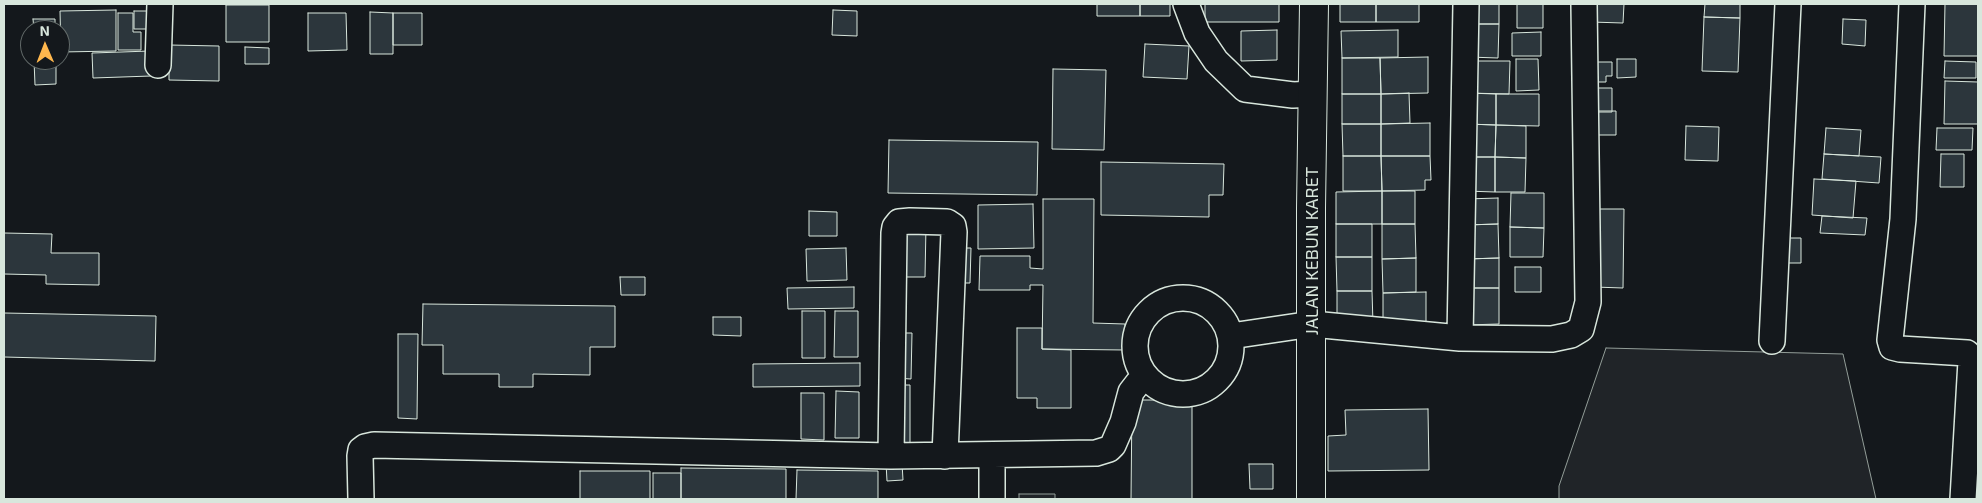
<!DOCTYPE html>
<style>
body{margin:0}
#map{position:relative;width:1982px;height:503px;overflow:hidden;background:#14181c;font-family:"Exo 2",sans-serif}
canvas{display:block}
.frame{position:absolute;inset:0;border:5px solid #d8e6dc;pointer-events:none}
.north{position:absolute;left:20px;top:20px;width:50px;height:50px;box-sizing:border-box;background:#14181c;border:1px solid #626a69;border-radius:50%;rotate:359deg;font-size:14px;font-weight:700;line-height:20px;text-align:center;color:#d8e6dc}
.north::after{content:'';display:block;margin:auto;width:18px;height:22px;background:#ffb74d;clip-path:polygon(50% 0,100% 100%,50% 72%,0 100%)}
</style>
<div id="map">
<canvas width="1982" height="503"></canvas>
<div class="frame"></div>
<div class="north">N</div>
</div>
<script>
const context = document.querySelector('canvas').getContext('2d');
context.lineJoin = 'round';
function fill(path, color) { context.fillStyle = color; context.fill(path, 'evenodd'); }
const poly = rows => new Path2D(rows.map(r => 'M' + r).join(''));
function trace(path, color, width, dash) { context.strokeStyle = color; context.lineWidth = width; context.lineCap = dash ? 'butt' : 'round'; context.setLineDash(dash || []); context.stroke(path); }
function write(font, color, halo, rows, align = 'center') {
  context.font = font + ' "Exo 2",sans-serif'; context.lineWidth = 4; context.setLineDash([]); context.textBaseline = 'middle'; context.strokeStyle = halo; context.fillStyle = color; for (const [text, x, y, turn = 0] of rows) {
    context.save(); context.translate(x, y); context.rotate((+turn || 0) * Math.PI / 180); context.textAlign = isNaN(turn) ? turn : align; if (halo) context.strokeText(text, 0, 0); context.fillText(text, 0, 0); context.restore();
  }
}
const green = poly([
 [1606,348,1843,354,1876,499,1559,499,1559,486,1606,348],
 [1019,494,1055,494,1055,499,1019,499,1019,494]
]);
fill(green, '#202428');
trace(green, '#939e99', 1);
const building = poly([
 [1097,4,1140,4,1140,16,1097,16,1097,4],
 [1140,4,1170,4,1170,16,1140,16,1140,4],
 [1205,4,1279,4,1279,22,1205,22,1205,4],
 [1340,4,1376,4,1376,22,1340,22,1340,4],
 [1376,4,1419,4,1419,22,1376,22,1376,4],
 [1468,4,1499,4,1499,24,1468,24,1468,4],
 [1517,4,1543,4,1543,28,1517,28,1517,4],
 [1591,4,1624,4,1623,23,1591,22,1591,4],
 [1705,4,1740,4,1740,18,1704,17,1705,4],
 [1945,4,1978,4,1978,56,1944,56,1945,4],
 [226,5,269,5,269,42,226,42,226,5],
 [116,10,116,51,61,52,60,11,116,10],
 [833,10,857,11,857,36,832,35,833,10],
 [134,11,154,11,154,29,134,29,134,11],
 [370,12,393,13,393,54,370,54,370,12],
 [118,13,133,13,133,32,141,32,141,50,118,50,118,13],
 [308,13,346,13,347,50,308,51,308,13],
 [393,13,422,13,422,45,393,45,393,13],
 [1704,17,1740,18,1738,72,1702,71,1704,17],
 [33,19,55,19,55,30,34,30,33,19],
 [1843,19,1866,20,1865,46,1842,44,1843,19],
 [1468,24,1499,24,1498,58,1468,57,1468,24],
 [1277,30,1277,60,1241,61,1241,31,1277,30],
 [1398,30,1398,57,1342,58,1341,31,1398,30],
 [1541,32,1541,56,1512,56,1512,33,1541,32],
 [1145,44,1189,46,1187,79,1143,77,1145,44],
 [169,45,219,46,219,81,169,80,169,45],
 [245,47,269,48,269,64,245,64,245,47],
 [150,51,151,76,93,78,92,53,150,51],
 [1428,57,1428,93,1381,94,1380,58,1428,57],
 [1342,58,1380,58,1381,94,1342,94,1342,58],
 [1516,59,1538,59,1539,90,1516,91,1516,59],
 [1617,59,1636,59,1636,77,1617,78,1617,59],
 [34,60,56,60,56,84,35,85,34,60],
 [1467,61,1510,61,1509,94,1467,93,1467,61],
 [1945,61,1976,62,1976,78,1944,78,1945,61],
 [1589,62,1612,62,1612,76,1606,76,1606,82,1598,82,1598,76,1588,76,1589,62],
 [1053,69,1106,70,1104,150,1052,149,1053,69],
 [1945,81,1978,82,1978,124,1944,124,1945,81],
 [1591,88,1612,88,1612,112,1591,112,1591,88],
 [1409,93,1410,123,1381,124,1381,94,1409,93],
 [1467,93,1496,94,1496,125,1466,124,1467,93],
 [1342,94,1381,94,1381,124,1342,124,1342,94],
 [1496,94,1539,94,1539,126,1496,125,1496,94],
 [1595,111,1616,111,1616,135,1595,135,1595,111],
 [1430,123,1430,156,1381,156,1381,124,1430,123],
 [1342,124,1381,124,1381,156,1343,156,1342,124],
 [1466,124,1496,125,1495,157,1466,157,1466,124],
 [1496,125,1526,126,1526,158,1495,157,1496,125],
 [1686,126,1719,127,1718,161,1685,160,1686,126],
 [1826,128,1861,130,1859,156,1824,154,1826,128],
 [1937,128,1973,128,1972,150,1936,150,1937,128],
 [889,140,1038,142,1037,195,888,193,889,140],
 [1824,154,1881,157,1879,183,1822,179,1824,154],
 [1941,154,1964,154,1964,187,1940,187,1941,154],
 [1343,156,1381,156,1382,191,1343,191,1343,156],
 [1381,156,1430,156,1431,180,1425,180,1425,190,1382,191,1381,156],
 [1466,157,1495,157,1495,192,1465,191,1466,157],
 [1495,157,1526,158,1525,192,1495,192,1495,157],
 [1101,162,1224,164,1223,195,1209,195,1209,217,1101,215,1101,162],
 [1814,179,1856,181,1853,218,1812,215,1814,179],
 [1382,191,1382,224,1336,224,1336,192,1382,191],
 [1382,191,1415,191,1415,224,1382,224,1382,191],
 [1511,193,1544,193,1544,228,1510,227,1511,193],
 [1498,198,1498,224,1465,225,1465,199,1498,198],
 [1043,199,1094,199,1093,323,1125,324,1125,350,1042,349,1043,285,1030,285,1030,290,979,290,980,256,1030,256,1030,268,1043,269,1043,199],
 [1033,204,1034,248,978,249,978,205,1033,204],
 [1595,209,1624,209,1623,288,1594,287,1595,209],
 [809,211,837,212,837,236,809,236,809,211],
 [1822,216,1867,218,1865,235,1820,233,1822,216],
 [1336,224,1372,224,1372,257,1336,257,1336,224],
 [1382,224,1415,224,1416,258,1382,259,1382,224],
 [1498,224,1499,258,1466,259,1465,225,1498,224],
 [902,225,926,226,925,277,900,277,902,225],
 [1510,227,1544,228,1543,257,1510,257,1510,227],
 [4,233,52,234,51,253,99,253,99,285,46,284,46,275,4,274,4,233],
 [1780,238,1801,238,1801,263,1780,263,1780,238],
 [846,248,847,280,807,281,806,249,846,248],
 [956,248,971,248,970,283,956,283,956,248],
 [1336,257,1372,257,1372,291,1337,291,1336,257],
 [1416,258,1416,292,1383,293,1382,259,1416,258],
 [1499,258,1499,288,1466,288,1466,259,1499,258],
 [1515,267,1541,267,1541,292,1515,292,1515,267],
 [620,277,645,277,645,295,621,295,620,277],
 [854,287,854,308,788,309,787,288,854,287],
 [1466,288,1499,288,1499,324,1466,325,1466,288],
 [1337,291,1372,291,1373,324,1337,324,1337,291],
 [1426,292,1426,324,1383,325,1383,293,1426,292],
 [423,304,615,306,615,347,590,347,590,375,533,374,533,387,499,387,499,374,443,374,443,345,422,345,423,304],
 [802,311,825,311,825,358,802,358,802,311],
 [835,311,858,311,858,357,834,357,835,311],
 [4,313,156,316,155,361,4,357,4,313],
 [713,317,741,317,741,336,713,335,713,317],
 [1017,328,1042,328,1042,349,1071,350,1071,408,1037,408,1037,398,1017,398,1017,328],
 [896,333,912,333,911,379,895,378,896,333],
 [398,334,418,334,417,419,398,418,398,334],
 [860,363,860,386,753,387,753,364,860,363],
 [893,385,910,385,910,443,894,443,893,385],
 [836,391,859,392,859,438,835,438,836,391],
 [801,393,824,393,824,440,801,439,801,393],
 [1159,394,1179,394,1179,400,1192,401,1192,499,1131,499,1132,400,1159,400,1159,394],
 [1428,409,1429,470,1328,471,1328,436,1346,435,1345,410,1428,409],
 [886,463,902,463,903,480,887,481,886,463],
 [1249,464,1273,464,1273,489,1250,489,1249,464],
 [681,468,786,469,786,499,681,499,681,468],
 [797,470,878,471,878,499,796,499,797,470],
 [580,471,650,471,650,499,580,499,580,471],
 [653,473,681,473,681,499,653,499,653,473]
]);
fill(building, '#2c363c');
trace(building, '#d8e6dc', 1);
const minor = poly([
 [1186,4,1197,33,1216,61,1245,89,1293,95,1313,94],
 [1912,4,1903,219,1890,340,1892,347,1900,349,1967,353,1970,356,1971,361,1963,499],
 [158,65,160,4],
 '1135 346a48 48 0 1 1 96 0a48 48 0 1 1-96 0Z',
 [1231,336,1312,324,1460,338,1552,339,1571,335,1581,329,1588,302,1584,4],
 [1460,338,1466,4],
 [1772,341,1788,4],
 [891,456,894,233,895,227,899,222,910,221,947,222,953,226,954,232,945,456],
 [992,456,992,499],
 [361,499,360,456,361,450,365,447,374,445,891,456,1096,453,1109,449,1113,445,1123,422,1131,392,1138,383,1147,378]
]);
const major = poly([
 [1311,499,1311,208,1314,4]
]);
trace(minor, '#d8e6dc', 28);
trace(major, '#d8e6dc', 30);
trace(minor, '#14181c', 25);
trace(major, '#14181c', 28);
write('18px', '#d8e6dc', '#14181c', [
 ["JALAN KEBUN KARET",1312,251,-90]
]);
</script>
